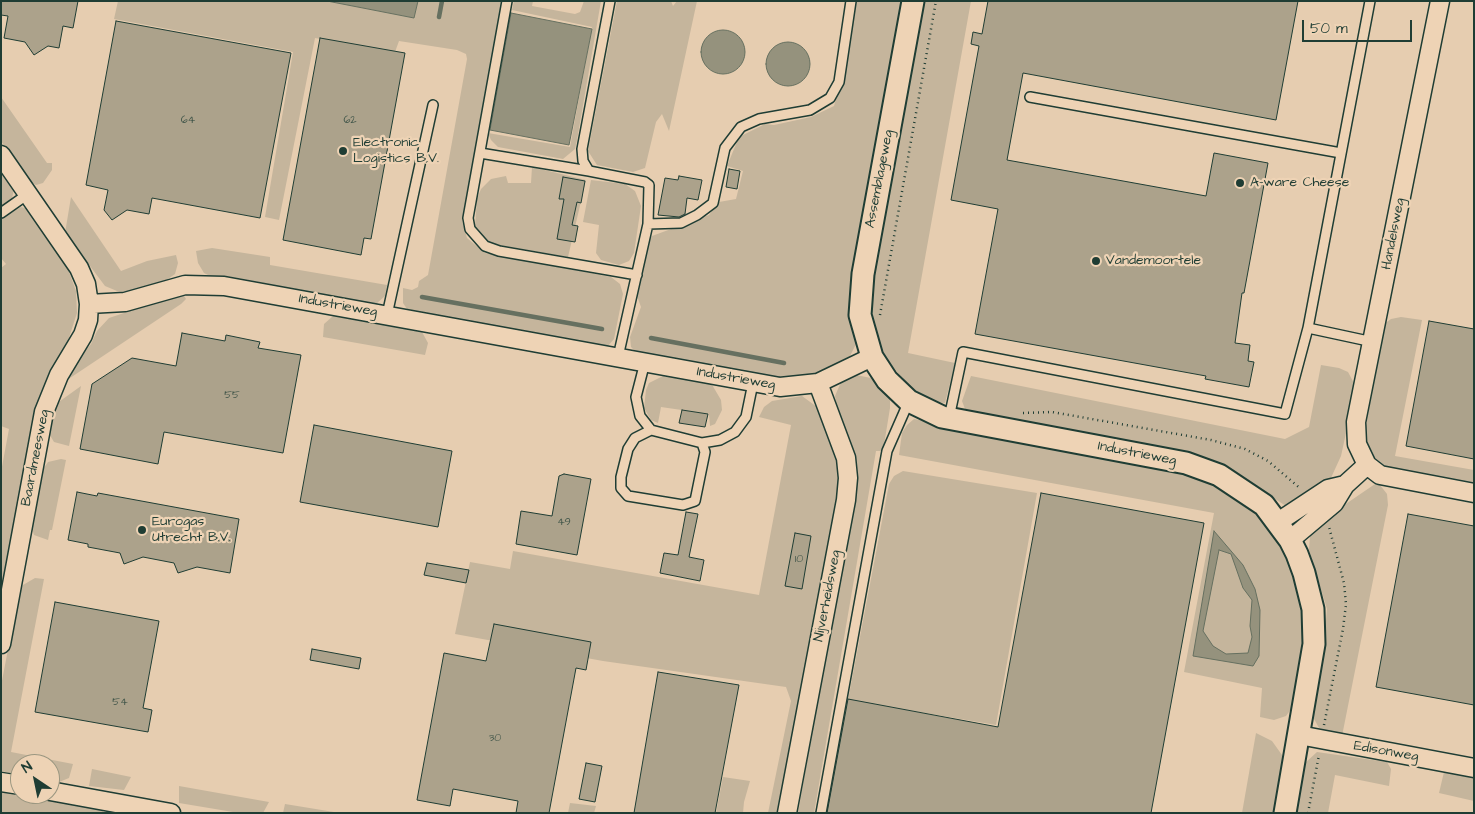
<!DOCTYPE html>
<style>
body{margin:0}
#map{position:relative;width:1475px;height:814px;overflow:hidden;background:#e6cdb0;font-family:"Architects Daughter",sans-serif}
canvas{display:block}
.frame{position:absolute;inset:0;border:2px solid #1f3d34;pointer-events:none}
.north{position:absolute;left:10px;top:754px;width:50px;height:50px;box-sizing:border-box;background:#eed3b5;border:1px solid #9b9781;border-radius:50%;rotate:326deg;font-size:14px;font-weight:700;line-height:20px;text-align:center;color:#1f3d34}
.north::after{content:'';display:block;margin:auto;width:18px;height:22px;background:#1f3d34;clip-path:polygon(50% 0,100% 100%,50% 72%,0 100%)}
.scale{position:absolute;left:1302px;top:20px;width:110px;height:22px;box-sizing:border-box;border:2px solid #1f3d34;border-top:0;padding-left:6px;font-size:15px;line-height:18px;white-space:nowrap;color:#1f3d34;-webkit-text-stroke:4px #eed3b5;paint-order:stroke}
</style>
<div id="map">
<canvas width="1475" height="814"></canvas>
<div class="frame"></div>
<div class="north">N</div>
<div class="scale">50 m</div>
</div>
<script>
const context = document.querySelector('canvas').getContext('2d');
context.lineJoin = 'round';
function fill(path, color) { context.fillStyle = color; context.fill(path, 'evenodd'); }
const poly = rows => new Path2D(rows.map(r => 'M' + r).join(''));
function trace(path, color, width, dash) { context.strokeStyle = color; context.lineWidth = width; context.lineCap = dash ? 'butt' : 'round'; context.setLineDash(dash || []); context.stroke(path); }
function write(font, color, halo, rows, align = 'center') {
  context.font = font + ' "Architects Daughter",sans-serif'; context.lineWidth = 4.5; context.setLineDash([]); context.textBaseline = 'middle'; context.strokeStyle = halo; context.fillStyle = color; for (const [text, x, y, turn = 0] of rows) {
    context.save(); context.translate(x, y); context.rotate((+turn || 0) * Math.PI / 180); context.textAlign = isNaN(turn) ? turn : align; if (halo) context.strokeText(text, 0, 0); context.fillText(text, 0, 0); context.restore();
  }
}
fill(poly([
 [118,1,327,1,414,18,418,1,502,1,462,221,467,238,485,253,611,277,620,284,623,294,614,339,607,347,596,346,407,309,403,303,403,288,412,290,418,287,419,281,428,275,467,59,466,54,457,50,399,41,395,52,315,38,279,220,265,217,293,52,114,19],
 [514,1,533,1,532,6,575,14,580,12,584,1,601,1,577,140,575,149,563,159,498,147,491,140,488,133,570,147,592,27,512,10],
 [617,1,671,1,673,6,677,1,697,1,669,131,662,114,656,122,645,168,633,172,597,165,588,151],
 [852,1,907,1,855,333,856,344,850,356,825,370,801,377,784,378,636,352,631,347,630,337,641,307,637,296,646,246,652,236,709,215,719,202,736,199,743,171,727,166,739,137,765,124,774,125,811,117,834,106,841,81],
 [923,1,971,1,908,353,955,363,945,403,934,402,909,386,883,355,874,329,871,304,881,228],
 [1,97,47,163,52,163,52,170,43,183,36,185,28,180,1,141],
 [532,167,586,180,568,257,488,243,479,235,475,226,477,199,481,189,491,179,506,176,508,183,531,183],
 [1,169,14,190,12,198,1,206],
 [591,180,625,184,635,191,641,206,634,253,629,261,619,265,601,260,596,253,599,225,583,222],
 [71,197,121,271,147,261,176,255,178,263,175,274,165,281,127,292,117,291,105,286,87,262,85,263,65,233],
 [21,207,28,209,65,261,76,291,77,313,65,350,50,374,37,407,1,601,1,472,9,429,1,426,1,268,6,264,1,258,1,218],
 [212,248,270,257,270,265,387,285,385,296,376,304,227,276,212,277,204,273,198,263,196,251],
 [183,294,186,299,181,304,64,382,76,362,91,344,97,331,109,318,148,305,148,303],
 [333,316,422,332,428,343,425,355,323,337,324,324],
 [1401,317,1422,320,1395,456,1474,470,1474,485,1394,470,1378,463,1367,448,1365,432,1384,324,1391,319],
 [1321,365,1339,368,1348,372,1356,387,1341,456,1330,480,1286,506,1221,464,1200,457,999,419,965,409,962,401,971,376,1285,439,1309,427],
 [851,374,871,378,890,396,890,408,883,451,876,451,814,813,798,813,858,474,854,454,837,407,835,396,841,382],
 [663,376,711,383,721,400,722,410,715,424,710,426,709,414,661,407,658,423,651,420,644,408,646,390,649,383],
 [81,386,69,446,54,442,48,432,56,404],
 [802,396,817,407,838,465,839,488,780,813,768,813,791,701,786,687,603,661,455,634,470,562,510,569,513,551,759,595,791,425,759,417,764,407,772,401],
 [914,419,1172,467,1233,492,1258,514,1286,553,1300,591,1306,629,1294,705,1286,716,1274,720,1260,717,1262,688,1184,672,1214,513,899,455,902,433,907,425],
 [61,459,66,460,52,530,50,530,48,540,34,535,31,525,41,472,48,462],
 [903,471,1037,493,996,725,848,700,889,484,894,476],
 [1375,484,1380,485,1387,494,1388,505,1342,736,1319,728,1313,717,1313,701,1322,660,1327,609,1309,550,1310,536,1318,523],
 [35,578,44,579,11,752,73,764,69,778,59,782,50,780,50,764,20,764,20,775,1,771,1,686,19,592,23,585],
 [1256,733,1272,741,1282,755,1283,782,1276,813,1242,813],
 [1317,752,1387,762,1391,769,1389,786,1335,775,1328,813,1294,813,1304,764],
 [92,769,131,777,124,790,89,786],
 [1444,772,1474,778,1474,801,1439,793],
 [723,777,750,781,744,802,743,813,716,813],
 [179,786,269,802,263,813,239,813,179,803],
 [13,789,20,790,20,794,38,794,106,808,102,813,1,813,1,791],
 [570,803,596,806,594,813,568,813],
 [285,804,340,813,283,813]
]), '#c5b59c');
const water = poly([
 [327,1,418,1,414,18,327,1],
 [511,13,592,29,569,145,490,130,511,13],
 '701 52a22 22 0 1 1 44 0a22 22 0 1 1-44 0Z',
 '766 64a22 22 0 1 1 44 0a22 22 0 1 1-44 0Z',
 [1214,531,1243,565,1255,589,1260,610,1259,656,1253,666,1193,656,1214,531],
 [1219,550,1231,554,1243,588,1252,600,1250,626,1252,637,1248,653,1226,654,1213,646,1203,631,1219,550]
]);
fill(water, '#95927d');
trace(water, '#667060', 1);
trace(poly([
 [439,17,442,1],
 [422,297,602,329],
 [651,338,784,363]
]), '#667060', 4.5);
const building = poly([
 [1,1,78,1,73,28,63,26,59,48,48,46,34,55,25,42,4,38,8,16,1,15,1,1],
 [988,1,1298,1,1276,120,1023,73,1007,160,1206,196,1214,153,1268,163,1244,293,1242,293,1235,343,1250,345,1248,361,1254,362,1249,387,1205,379,1206,376,975,334,998,209,951,200,979,46,971,44,973,32,982,34,988,1],
 [116,21,291,53,260,218,152,198,149,214,127,210,112,220,104,210,108,190,86,185,116,21],
 [320,38,405,53,371,239,364,238,361,255,283,240,320,38],
 [729,169,740,171,737,189,726,187,729,169],
 [679,176,702,180,698,200,687,198,685,214,679,217,658,215,665,178,678,180,679,176],
 [563,177,585,181,581,203,577,202,572,225,578,226,575,242,557,239,564,199,559,199,563,177],
 [1429,321,1474,329,1474,459,1406,446,1429,321],
 [182,333,225,341,226,335,260,342,258,348,301,355,283,453,164,432,158,464,80,449,92,384,132,358,176,366,182,333],
 [682,410,708,414,705,427,679,423,682,410],
 [314,425,452,451,438,527,300,502,314,425],
 [564,474,591,479,577,555,516,544,521,511,552,516,559,476,564,474],
 [77,492,97,496,98,493,239,519,230,573,197,567,178,573,174,563,143,557,124,564,120,553,88,547,88,544,68,540,77,492],
 [1041,493,1204,523,1151,813,827,813,848,699,998,727,1041,493],
 [686,512,698,514,689,557,704,560,700,581,660,573,664,553,678,555,686,512],
 [1408,514,1474,526,1474,705,1376,687,1408,514],
 [795,533,811,536,802,589,785,586,795,533],
 [427,563,469,570,466,583,424,575,427,563],
 [55,602,159,621,143,708,152,710,148,732,35,712,55,602],
 [494,624,591,642,586,670,576,668,549,813,516,813,518,801,453,789,450,806,417,800,444,653,486,661,494,624],
 [312,649,361,658,359,669,310,660,312,649],
 [658,672,739,685,715,813,634,813,658,672],
 [586,763,602,766,595,802,579,799,586,763]
]);
fill(building, '#aca28b');
trace(building, '#1f3d34', 1);
const service = poly([
 [507,1,468,218,470,229,485,246,499,251,637,275],
 [610,1,582,149,583,161,589,171,645,182,649,185,648,224],
 [1370,1,1308,328,1373,342],
 [1030,97,1341,153],
 [480,153,589,171],
 [1,213,28,194],
 [387,315,433,105],
 [618,357,648,224,681,223,697,215,713,203,725,148,741,127,759,119,810,110,830,98,839,82,851,1],
 [645,362,636,397,640,416,651,430,702,443,705,452,695,501,683,505,628,496,621,488,621,477,628,449,635,438,651,430],
 [949,418,963,352,1285,414,1308,328],
 [702,443,720,440,735,432,746,417,753,383],
 [821,813,887,451,909,401]
]);
const minor = poly([
 [1440,1,1356,422,1357,444,1367,465,1380,475,1474,493],
 [1,155,79,268,86,284,89,304,88,320,83,335,59,375,44,412,1,644],
 [89,304,125,302,185,285,224,286,780,387,818,383,872,357],
 [1278,522,1328,489,1345,485],
 [1290,540,1334,503,1345,485,1367,465],
 [1299,735,1474,768],
 [1,782,20,785],
 [50,791,171,813],
 [787,813,846,500,848,478,846,458,818,383]
]);
const tertiary = poly([
 [913,1,863,274,860,315,872,357,887,380,909,401,942,417,1186,463,1219,475,1264,505,1290,540,1297,554,1304,573,1313,609,1314,644,1285,813]
]);
trace(service, '#1f3d34', 12);
trace(minor, '#1f3d34', 21);
trace(tertiary, '#1f3d34', 25);
trace(poly([
 [880,315,936,1],
 [1023,413,1052,412,1211,440,1245,449,1268,461,1301,489],
 [1324,725,1343,629,1346,604,1344,583,1329,527],
 [1308,813,1319,755]
]), '#1f3d34', 2.5, [1, 4]);
trace(service, '#eed3b5', 9);
trace(minor, '#eed3b5', 18);
trace(tertiary, '#eed3b5', 21);
for (const [x, y, r, color] of [
 [343,151,5,"#1f3d34"],
 [1240,183,5,"#1f3d34"],
 [1096,261,5,"#1f3d34"],
 [142,530,5,"#1f3d34"]
]) { const dot = new Path2D(); dot.arc(x, y, r, 0, 2 * Math.PI); context.fillStyle = color; context.fill(dot); trace(dot, '#eed3b5', 2); }
write('11px', '#42564a', null, [
 ["64",188,121],
 ["62",350,121],
 ["55",232,396],
 ["49",564,523],
 ["10",799,560],
 ["54",120,703],
 ["30",495,739]
]);
write('14px', '#1f3d34', '#eed3b5', [
 ["Electronic",353,143],
 ["Logistics B.V.",353,159],
 ["A-ware Cheese",1250,183],
 ["Vandemoortele",1106,261],
 ["Eurogas",152,522],
 ["Utrecht B.V.",152,538]
], 'left');
write('14px', '#1f3d34', '#eed3b5', [
 ["Assemblageweg",880,179,-79],
 ["Handelsweg",1394,234,-79],
 ["Industrieweg",338,306,10],
 ["Industrieweg",736,379,10],
 ["Industrieweg",1137,454,11],
 ["Baardmeesweg",36,458,-79],
 ["Nijverheidsweg",828,596,-79],
 ["Edisonweg",1386,752,10]
]);
</script>
